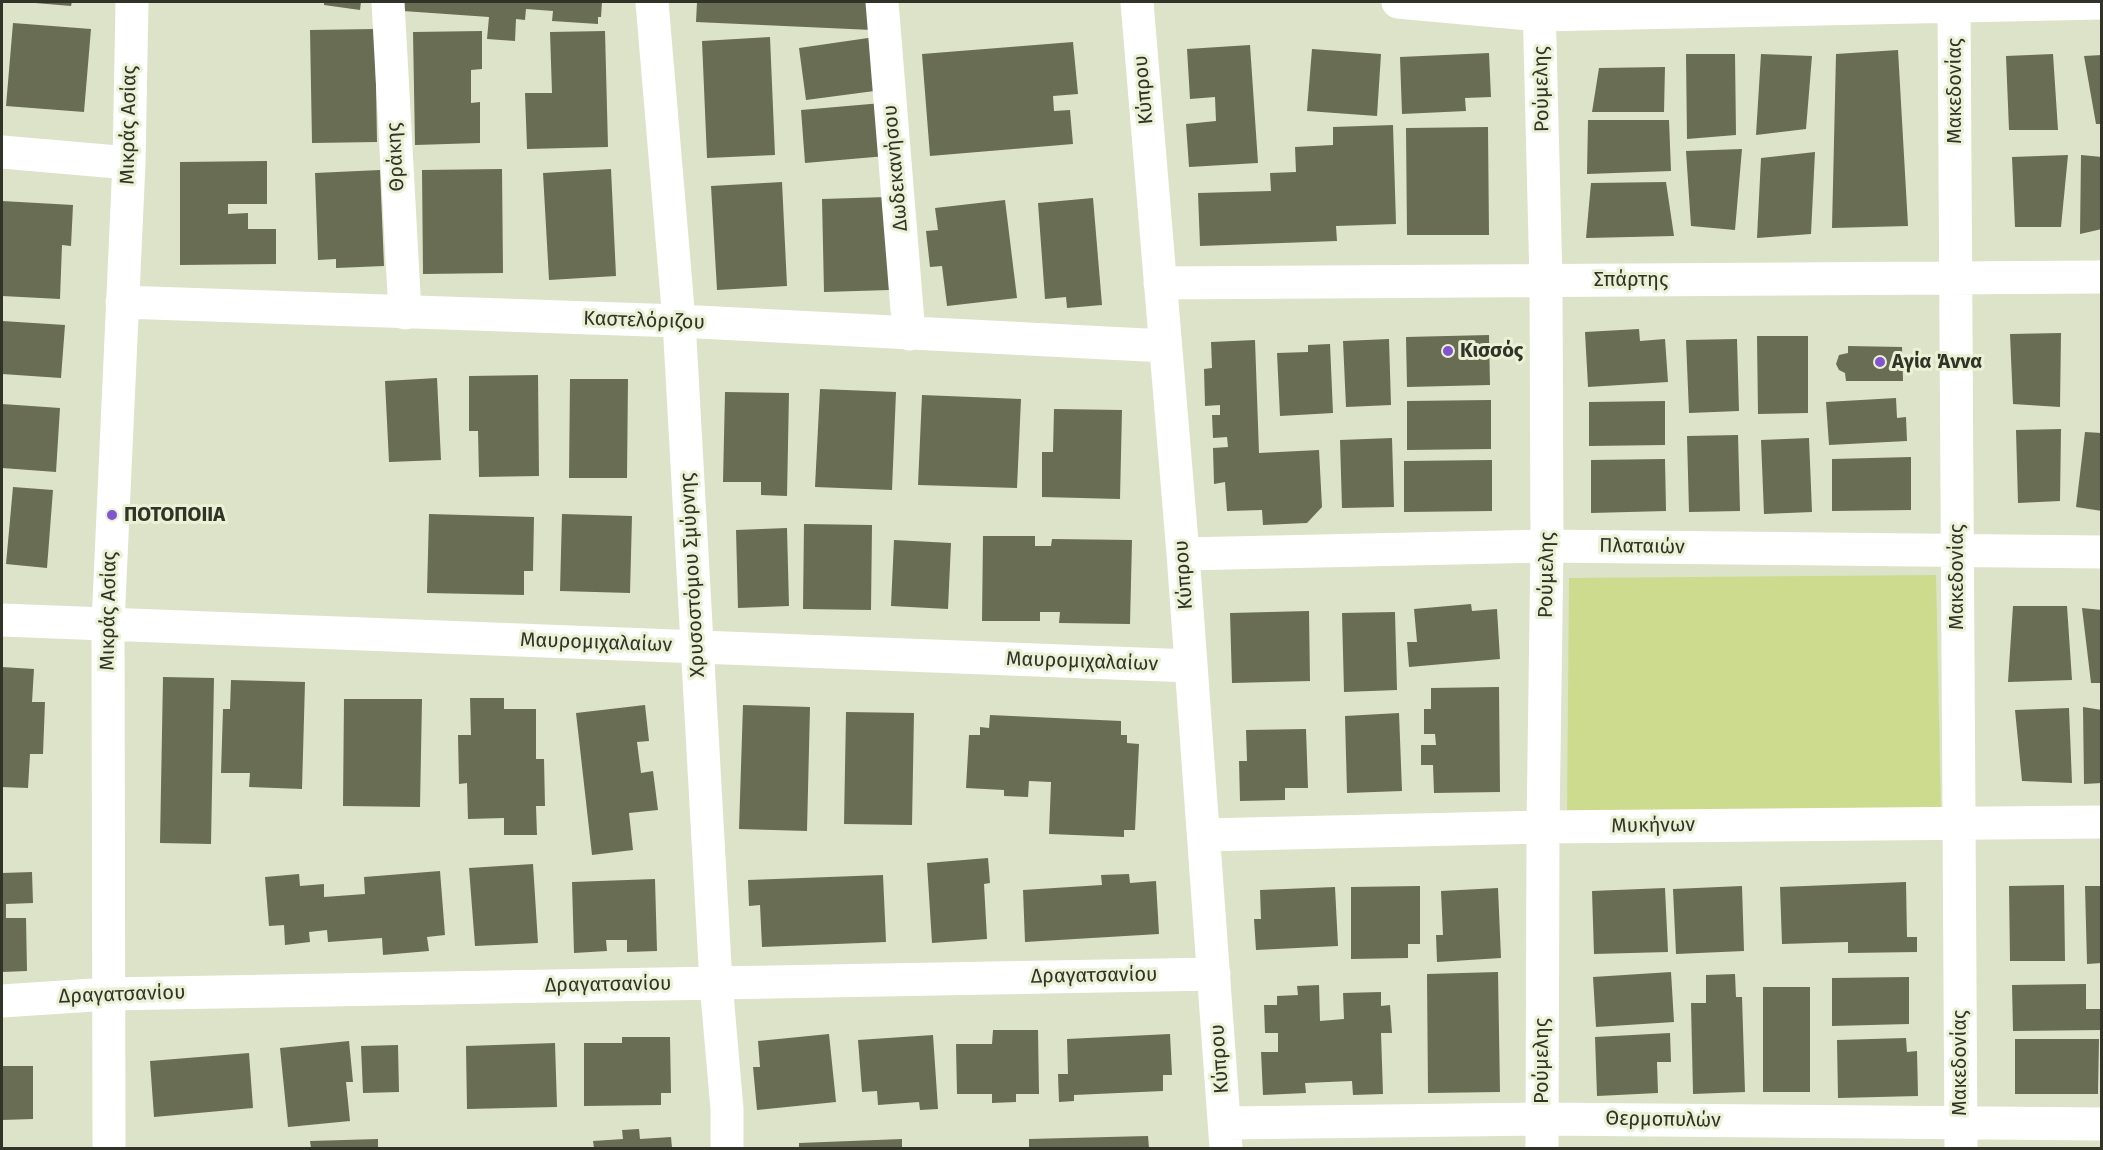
<!DOCTYPE html>
<meta charset="utf-8">
<style>
body{margin:0}
#map{position:relative;width:2103px;height:1150px;overflow:hidden;background:#dde3c8;font-family:"Fira Sans",sans-serif}
canvas{display:block}
.frame{position:absolute;inset:0;border:3px solid #313328;pointer-events:none}
</style>
<div id="map">
<canvas width="2103" height="1150"></canvas>
<div class="frame"></div>
</div>
<script>
const context = document.querySelector('canvas').getContext('2d');
context.lineJoin = 'round';
function fill(path, color) { context.fillStyle = color; context.fill(path, 'evenodd'); }
const poly = rows => new Path2D(rows.map(r => 'M' + r).join(''));
function trace(path, color, width, dash) { context.strokeStyle = color; context.lineWidth = width; context.lineCap = dash ? 'butt' : 'round'; context.setLineDash(dash || []); context.stroke(path); }
function write(font, color, halo, rows, align = 'center') {
  context.font = font + ' "Fira Sans",sans-serif'; context.lineWidth = 6; context.setLineDash([]); context.textBaseline = 'middle'; context.strokeStyle = halo; context.fillStyle = color; for (const [text, x, y, turn = 0] of rows) {
    context.save(); context.translate(x, y); context.rotate((+turn || 0) * Math.PI / 180); context.textAlign = isNaN(turn) ? turn : align; if (halo) context.strokeText(text, 0, 0); context.fillText(text, 0, 0); context.restore();
  }
}
fill(poly([
 [1936,575,1941,814,1567,813,1569,578]
]), '#cddb8e');
fill(poly([
 [36,2,72,2,71,6,35,3],
 [324,2,361,2,360,10,324,5],
 [403,2,602,2,601,17,598,17,598,24,552,21,553,11,526,9,525,20,516,19,515,41,487,39,489,17,403,11],
 [697,2,874,2,872,30,696,22],
 [13,23,91,29,84,112,6,106],
 [375,29,377,142,312,143,310,30],
 [482,31,482,69,471,70,471,103,480,102,480,143,415,145,413,32],
 [605,31,608,147,527,149,525,93,552,93,550,32],
 [770,37,775,155,707,158,702,41],
 [875,37,882,90,806,100,799,48],
 [1073,42,1078,94,1053,96,1054,111,1070,110,1073,144,930,156,922,54],
 [1250,45,1258,163,1189,167,1186,124,1216,121,1215,97,1190,99,1187,49],
 [1312,49,1381,54,1377,116,1307,111],
 [1898,50,1908,226,1832,228,1836,54],
 [1489,53,1491,97,1465,98,1466,111,1402,114,1400,57],
 [1686,54,1735,54,1736,135,1687,139],
 [1761,54,1812,56,1806,129,1756,135],
 [2053,54,2058,130,2009,130,2006,56],
 [2102,55,2102,124,2096,124,2084,56],
 [1665,67,1664,112,1592,112,1599,68],
 [882,103,886,156,805,163,801,110],
 [1588,120,1669,120,1671,171,1587,174],
 [1393,125,1396,224,1336,226,1337,241,1200,246,1198,193,1271,191,1270,173,1296,172,1295,147,1333,145,1333,127],
 [1488,127,1489,235,1407,235,1406,128],
 [1742,149,1735,230,1691,226,1686,151],
 [1815,152,1811,234,1757,238,1761,158],
 [2068,155,2061,227,2015,227,2012,157],
 [2081,155,2102,157,2102,229,2080,234],
 [267,161,267,204,228,204,228,214,248,213,248,229,276,229,276,264,180,265,180,162],
 [502,169,503,273,423,274,422,170],
 [611,169,616,276,549,280,543,173],
 [380,170,384,266,336,268,336,259,318,260,315,173],
 [782,182,787,286,717,290,711,186],
 [1666,182,1674,236,1586,238,1591,183],
 [887,197,889,290,824,292,822,199],
 [1093,198,1102,305,1067,308,1066,297,1045,299,1038,203],
 [1005,200,1017,298,947,306,942,266,930,267,926,231,938,230,935,208],
 [2,201,73,205,71,246,62,245,60,299,2,296],
 [2,321,65,325,61,378,2,374],
 [1639,329,1640,341,1665,339,1668,382,1588,387,1585,332],
 [2061,333,2060,407,2013,404,2010,334],
 [1489,335,1490,385,1407,387,1406,337],
 [1757,336,1808,336,1808,413,1758,414],
 [1389,339,1391,405,1346,407,1343,341],
 [1737,339,1739,411,1689,413,1686,340],
 [1255,340,1259,453,1319,450,1322,507,1307,523,1263,525,1262,510,1227,511,1225,482,1214,484,1213,448,1228,447,1227,437,1213,438,1212,415,1220,415,1220,405,1205,406,1204,369,1212,368,1211,342],
 [1330,344,1333,413,1280,416,1277,353,1308,352,1308,345],
 [1848,346,1902,347,1903,381,1846,381,1845,373,1839,370,1836,364,1839,355,1848,353],
 [538,375,539,476,479,477,478,431,469,431,469,376],
 [437,378,441,460,389,462,385,381],
 [570,379,628,379,627,478,569,478],
 [820,389,896,392,892,490,815,487],
 [725,392,789,393,787,496,761,495,761,482,723,482],
 [922,395,1021,399,1017,488,918,485],
 [1896,398,1897,418,1906,417,1907,441,1829,445,1826,402],
 [1491,400,1491,449,1407,450,1407,401],
 [1665,401,1665,445,1589,446,1589,402],
 [2,404,60,408,56,472,2,468],
 [1054,409,1122,410,1120,499,1042,497,1042,452,1053,452],
 [2061,429,2060,501,2018,503,2016,430],
 [2085,432,2102,433,2102,511,2076,507],
 [1738,435,1740,511,1689,512,1687,436],
 [1392,438,1394,507,1342,508,1340,440],
 [1809,438,1812,512,1764,514,1761,440],
 [1911,457,1911,510,1832,511,1832,459],
 [1665,459,1666,511,1591,513,1591,460],
 [1492,460,1492,511,1404,512,1404,461],
 [13,487,53,490,47,568,6,564],
 [429,514,534,517,533,571,524,571,524,595,427,593],
 [562,514,632,516,630,593,560,591],
 [804,524,872,525,871,610,803,609],
 [787,528,789,606,738,608,736,530],
 [983,536,1035,536,1035,546,1051,546,1052,539,1132,540,1130,624,1059,623,1060,612,1040,612,1040,621,982,621],
 [894,540,951,543,948,609,891,606],
 [1471,604,1472,611,1497,609,1500,659,1409,667,1407,642,1417,642,1414,609],
 [2013,606,2067,606,2072,680,2008,682],
 [2082,608,2102,610,2102,683,2091,683],
 [1309,611,1310,681,1232,683,1230,613],
 [1395,612,1397,690,1344,692,1342,613],
 [2,667,34,669,32,702,45,702,43,754,30,754,28,788,2,787],
 [163,677,214,678,211,844,160,843],
 [231,680,305,682,302,789,249,787,250,773,221,773,223,709,230,709],
 [1499,687,1500,792,1434,793,1433,765,1421,765,1421,745,1436,745,1435,734,1424,734,1424,709,1431,709,1431,688],
 [470,698,504,698,504,709,536,709,536,759,544,759,545,806,536,806,537,835,504,835,504,818,468,819,467,783,459,784,458,735,471,735],
 [344,699,422,699,420,807,343,806],
 [645,705,649,741,637,742,641,773,653,771,658,810,629,813,633,850,592,855,576,713],
 [743,705,810,707,807,831,739,829],
 [2083,707,2102,710,2102,783,2084,784],
 [2069,708,2072,783,2022,781,2015,710],
 [846,712,914,713,912,825,844,824],
 [1399,713,1402,791,1347,793,1345,716],
 [990,715,1121,721,1121,735,1127,735,1127,743,1139,744,1135,830,1124,830,1124,837,1049,834,1051,782,1029,781,1028,797,1004,796,1004,790,966,788,969,735,980,735,980,727,989,728],
 [1306,729,1308,788,1285,788,1285,800,1240,801,1239,761,1247,761,1246,730],
 [988,858,990,883,984,884,987,939,932,943,927,863],
 [533,864,538,943,475,946,469,868],
 [440,871,445,935,427,937,429,951,383,955,382,938,328,942,327,930,309,932,310,942,285,945,284,925,269,926,265,877,299,874,300,886,324,884,324,897,365,894,364,877],
 [32,872,33,903,6,904,6,918,26,918,27,971,2,972,2,873],
 [1129,874,1130,883,1156,881,1159,934,1025,942,1023,890,1102,885,1101,875],
 [883,875,886,942,762,947,760,905,749,906,748,880],
 [655,879,657,951,627,952,627,940,606,940,607,951,574,953,572,882],
 [1906,882,1907,937,1917,937,1917,952,1848,953,1848,942,1782,944,1780,887],
 [2064,885,2065,961,2010,961,2009,886],
 [1420,886,1420,944,1408,944,1408,958,1351,959,1351,887],
 [1742,886,1744,951,1676,954,1673,889],
 [2085,886,2102,886,2102,963,2087,964],
 [1335,887,1338,946,1256,950,1254,919,1261,919,1260,890],
 [1498,888,1501,958,1437,962,1436,935,1443,935,1441,891],
 [1665,888,1668,952,1594,954,1592,891],
 [1498,972,1500,1092,1428,1093,1427,974],
 [1671,972,1674,1022,1596,1027,1593,977],
 [1735,974,1736,997,1742,997,1745,1092,1693,1094,1691,1003,1706,1003,1706,975],
 [1909,977,1909,1024,1832,1026,1832,978],
 [2086,984,2086,1009,2102,1009,2102,1030,2013,1031,2012,985],
 [1319,985,1320,1021,1344,1019,1343,993,1381,992,1381,1006,1390,1005,1392,1033,1381,1033,1383,1094,1353,1095,1352,1081,1305,1083,1306,1093,1263,1095,1261,1052,1278,1052,1278,1033,1265,1033,1264,1005,1277,1005,1277,996,1298,995,1297,986],
 [1763,987,1810,987,1810,1092,1763,1092],
 [993,1030,1038,1030,1039,1094,1016,1094,1016,1102,992,1103,992,1094,957,1094,956,1044,992,1044],
 [1670,1033,1671,1062,1657,1062,1658,1093,1597,1096,1595,1037],
 [829,1034,836,1102,757,1110,753,1067,760,1067,758,1041],
 [1170,1034,1172,1075,1163,1075,1163,1091,1074,1095,1074,1101,1059,1102,1058,1074,1068,1074,1067,1039],
 [933,1035,938,1109,920,1110,919,1102,878,1105,877,1091,862,1092,858,1040],
 [622,1037,670,1037,671,1093,661,1093,661,1105,584,1106,584,1043,622,1043],
 [1906,1038,1907,1052,1917,1051,1918,1096,1838,1098,1837,1040],
 [2015,1039,2099,1039,2098,1094,2015,1094],
 [349,1041,353,1082,346,1082,350,1121,288,1127,280,1048],
 [555,1043,557,1107,467,1109,466,1046],
 [398,1045,399,1092,363,1093,361,1046],
 [249,1053,253,1108,154,1117,150,1061],
 [2,1066,33,1066,33,1119,2,1120],
 [639,1129,640,1139,671,1137,672,1148,594,1148,593,1141,623,1139,622,1130],
 [1148,1136,1149,1148,1029,1148,1029,1139],
 [378,1139,378,1148,311,1148,310,1141],
 [902,1139,902,1148,799,1148,799,1143]
]), '#686d54');
trace(poly([
 [388,2,405,313],
 [652,2,679,321,716,983,727,1109,727,1148],
 [882,2,909,334],
 [1137,2,1183,554,1226,1148],
 [1398,2,1540,15,2102,3],
 [1539,2,1546,281,1547,546,1543,827,1542,1148],
 [1954,2,1961,1148],
 [2,152,129,163],
 [1160,283,2102,277],
 [122,302,679,321,1165,346],
 [1183,554,1547,546,2102,552],
 [2,620,1191,666],
 [1204,835,1543,827,2102,822],
 [2,1001,109,994,1214,974],
 [1225,1123,1542,1119,2102,1124],
 [109,1148,108,624,129,163,132,2]
]), '#fff', 33);
for (const [x, y, r, color] of [
 [1448,351,6,"#8255ce"],
 [1880,362,6,"#8255ce"],
 [112,515,6,"#8255ce"]
]) { const dot = new Path2D(); dot.arc(x, y, r, 0, 2 * Math.PI); context.fillStyle = color; context.fill(dot); trace(dot, '#eaf1d5', 2); }
write('20px', '#313328', '#eaf1d5', [
 ["Ρούμελης",1542,89,-91],
 ["Κύπρου",1144,90,-95],
 ["Μακεδονίας",1955,91,-90],
 ["Μικράς Ασίας",129,125,-89],
 ["Θράκης",396,157,-93],
 ["Δωδεκανήσου",896,168,-95],
 ["Σπάρτης",1631,280],
 ["Καστελόριζου",644,321,2],
 ["Πλαταιών",1642,547,1],
 ["Χρυσοστόμου Σμύρνης",693,575,-93],
 ["Κύπρου",1184,575,-94],
 ["Ρούμελης",1547,575,-89],
 ["Μακεδονίας",1957,577,-90],
 ["Μικράς Ασίας",109,611,-89],
 ["Μαυρομιχαλαίων",596,643,2],
 ["Μαυρομιχαλαίων",1082,662,2],
 ["Μυκήνων",1653,826,-1],
 ["Δραγατσανίου",1094,976,-1],
 ["Δραγατσανίου",608,985,-1],
 ["Δραγατσανίου",122,995,-2],
 ["Κύπρου",1220,1059,-94],
 ["Ρούμελης",1542,1061,-90],
 ["Μακεδονίας",1960,1063,-90],
 ["Θερμοπυλών",1663,1120,1]
]);
write('bold 20px', '#313328', '#eaf1d5', [
 ["Κισσός",1460,351],
 ["Αγία Άννα",1892,362],
 ["ΠΟΤΟΠΟΙΙΑ",124,515]
], 'left');
</script>
